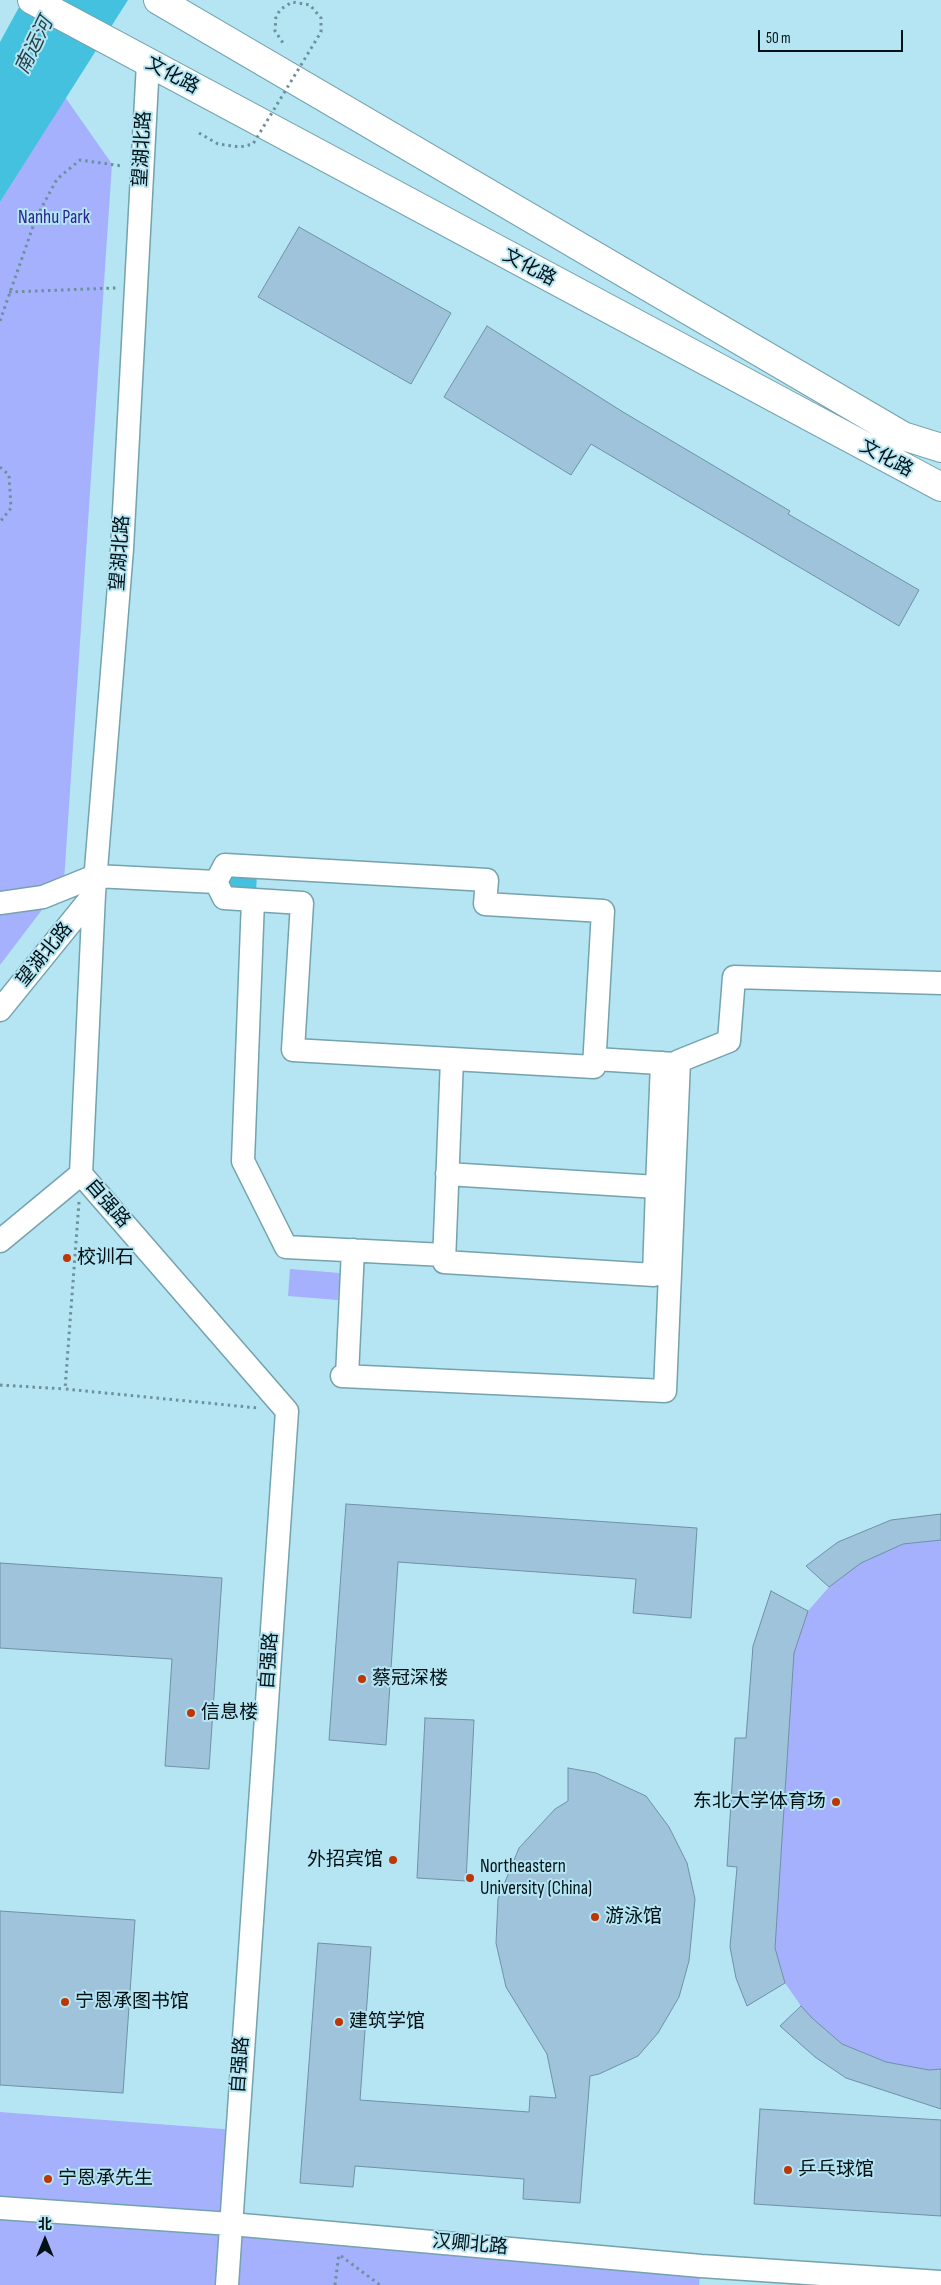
<!DOCTYPE html>
<meta charset="utf-8">
<style>
body{margin:0}
#map{position:relative;width:941px;height:2285px;overflow:hidden;background:#b5e5f2;font-family:"Sofia Sans Condensed","Noto Sans SC",sans-serif}
canvas{display:block}
.north{position:absolute;left:20px;top:2215px;width:50px;height:50px;-webkit-text-stroke:4px #b5e5f2;paint-order:stroke;rotate:0deg;font-size:14px;font-weight:700;line-height:20px;text-align:center;color:#011115}
.north::after{content:'';display:block;margin:auto;width:18px;height:22px;background:#011115;clip-path:polygon(50% 0,100% 100%,50% 72%,0 100%)}
.scale{position:absolute;left:758px;top:30px;width:145px;height:22px;box-sizing:border-box;border:2px solid #011115;border-top:0;padding-left:6px;font-size:15px;line-height:18px;white-space:nowrap;color:#011115;-webkit-text-stroke:4px #b5e5f2;paint-order:stroke}
</style>
<div id="map">
<canvas width="941" height="2285"></canvas>
<div class="north">北</div>
<div class="scale">50 m</div>
</div>
<script>
const context = document.querySelector('canvas').getContext('2d');
context.lineJoin = 'round';
function fill(path, color) { context.fillStyle = color; context.fill(path, 'evenodd'); }
const poly = rows => new Path2D(rows.map(r => 'M' + r).join(''));
function trace(path, color, width, dash) { context.strokeStyle = color; context.lineWidth = width; context.lineCap = dash ? 'butt' : 'round'; context.setLineDash(dash || []); context.stroke(path); }
function write(font, color, halo, rows, align = 'center') {
  context.font = font + ' "Sofia Sans Condensed","Noto Sans SC",sans-serif'; context.lineWidth = 4; context.setLineDash([]); context.textBaseline = 'middle'; context.strokeStyle = halo; context.fillStyle = color; for (const [text, x, y, turn = 0] of rows) {
    context.save(); context.translate(x, y); context.rotate((+turn || 0) * Math.PI / 180); context.textAlign = isNaN(turn) ? turn : align; if (halo) context.strokeText(text, 0, 0); context.fillText(text, 0, 0); context.restore();
  }
}
fill(poly([
 [65,97,112,164,64,881,0,965,0,202],
 [290,1269,340,1273,338,1300,288,1296],
 [941,1514,941,2097,896,2094,847,2078,815,2057,780,2026,801,2006,785,1983,747,2006,736,1978,730,1947,737,1867,727,1866,735,1738,746,1738,753,1646,771,1591,808,1611,829,1587,806,1566,838,1542],
 [0,2112,236,2130,231,2224,701,2266,699,2285,0,2285]
]), '#a5b1fd');
fill(poly([
 [23,0,128,0,0,202,0,42],
 [226,873,257,874,256,891,230,894]
]), '#43c1de');
const building = poly([
 [299,227,451,313,411,384,258,297,299,227],
 [487,326,623,412,790,511,788,514,919,590,899,626,591,444,571,475,444,397,487,326],
 [346,1504,697,1528,691,1618,633,1613,636,1579,398,1562,386,1745,329,1740,346,1504],
 [941,1514,941,1540,903,1544,861,1563,829,1587,806,1566,838,1542,891,1520,941,1514],
 [0,1563,222,1578,209,1769,165,1766,172,1659,0,1648,0,1563],
 [771,1591,808,1611,794,1653,775,1948,785,1983,747,2006,736,1978,730,1947,737,1867,727,1866,735,1738,746,1738,753,1646,771,1591],
 [425,1718,474,1720,466,1881,417,1878,425,1718],
 [568,1768,596,1773,646,1796,669,1827,687,1863,695,1899,689,1961,679,1997,658,2033,638,2056,599,2074,590,2076,580,2203,523,2199,524,2179,355,2166,353,2187,300,2183,318,1943,371,1947,360,2100,529,2112,530,2096,556,2098,547,2054,506,1987,496,1943,498,1899,519,1848,555,1809,568,1801,568,1768],
 [0,1911,135,1920,123,2093,0,2085,0,1911],
 [801,2006,812,2018,842,2044,886,2062,929,2070,941,2069,941,2109,846,2078,815,2057,780,2026,801,2006],
 [760,2109,941,2120,941,2216,754,2204,760,2109]
]);
fill(building, '#9ec3db');
trace(building, '#6e91a8', 1);
const minor = poly([
 [253,900,243,1161,286,1247,444,1255],
 [0,903,43,897,95,876,216,882,224,898,302,903,293,1050,594,1067,603,911,485,904,487,880,225,865,216,882],
 [0,1010,94,894,122,549,148,63],
 [452,1059,444,1262,654,1275,657,1187],
 [595,1059,676,1064],
 [81,1174,287,1411,227,2285],
 [81,1174,94,894],
 [447,1174,657,1187,662,1063],
 [0,1241,81,1174],
 [342,1376,665,1391,679,1061,729,1041,734,977,941,983],
 [347,1376,353,1250],
 [0,2208,231,2224,701,2266,941,2282]
]);
const major = poly([
 [32,0,941,487],
 [158,0,903,436,941,448]
]);
trace(minor, '#74a2ae', 25);
trace(major, '#74a2ae', 30);
trace(poly([
 [9,292,116,288],
 [0,321,36,218,57,179,80,160,122,166],
 [0,467,9,475,11,508,0,522],
 [79,1202,65,1389,258,1408],
 [0,1385,65,1389],
 [341,2256,380,2285],
 [335,2285,339,2253]
]), '#6d909a', 3, [2.5, 4]);
trace(minor, '#fff', 22);
trace(major, '#fff', 28);
trace(poly([
 [199,133,218,144,240,147,253,144,321,32,321,18,310,5,292,2,281,9,276,16,275,31,285,46]
]), '#6d909a', 3, [2.5, 4]);
for (const [x, y, r, color] of [
 [67,1258,5,"#be3602"],
 [362,1679,5,"#be3602"],
 [191,1713,5,"#be3602"],
 [836,1802,5,"#be3602"],
 [393,1860,5,"#be3602"],
 [470,1878,5,"#be3602"],
 [595,1917,5,"#be3602"],
 [65,2002,5,"#be3602"],
 [339,2022,5,"#be3602"],
 [788,2170,5,"#be3602"],
 [48,2179,5,"#be3602"]
]) { const dot = new Path2D(); dot.arc(x, y, r, 0, 2 * Math.PI); context.fillStyle = color; context.fill(dot); trace(dot, '#b5e5f2', 2); }
write('19px', '#011115', '#b5e5f2', [
 ["文化路",172,76,28],
 ["望湖北路",143,149,-87],
 ["文化路",529,268,28],
 ["文化路",886,459,28],
 ["望湖北路",121,553,-86],
 ["望湖北路",45,955,-51],
 ["自强路",107,1204,49],
 ["自强路",270,1661,-86],
 ["自强路",241,2065,-86],
 ["汉卿北路",470,2245,5]
]);
write('19px', '#2c2293', '#b5e5f2', [
 ["Nanhu Park",54,218]
]);
write('19px', '#011115', '#b5e5f2', [
 ["校训石",77,1258],
 ["蔡冠深楼",372,1679],
 ["信息楼",201,1713],
 ["东北大学体育场",826,1802,"right"],
 ["外招宾馆",383,1860,"right"],
 ["Northeastern",480,1867],
 ["University (China)",480,1889],
 ["游泳馆",605,1917],
 ["宁恩承图书馆",75,2002],
 ["建筑学馆",349,2022],
 ["乒乓球馆",798,2170],
 ["宁恩承先生",58,2179]
], 'left');
write('italic 20px', '#253f46', '#b5e5f2', [
 ["南运河",35,46,-64]
]);
</script>
